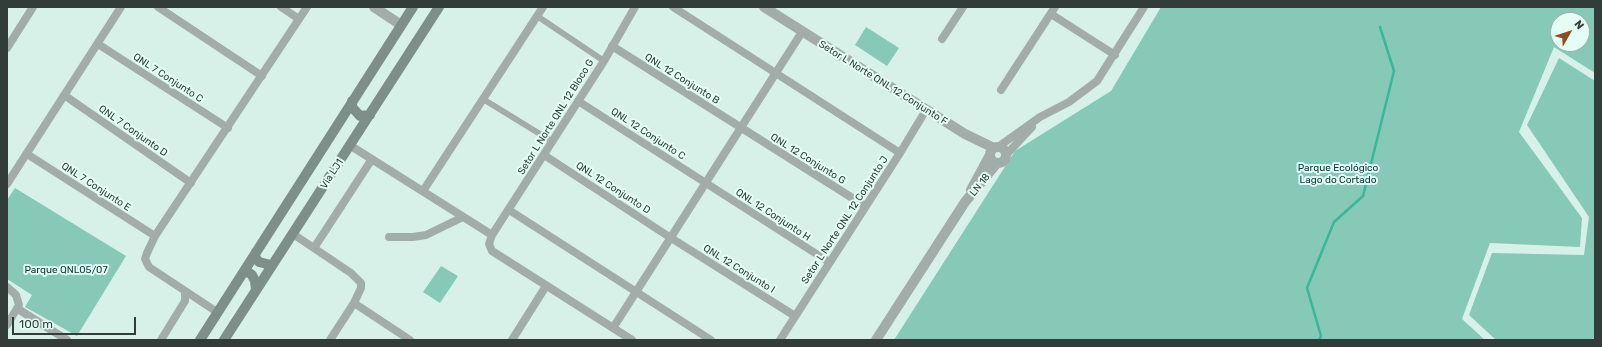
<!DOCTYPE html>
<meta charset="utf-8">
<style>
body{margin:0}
#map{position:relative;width:1602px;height:347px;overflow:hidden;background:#d7f1e9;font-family:Rubik,sans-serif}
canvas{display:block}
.frame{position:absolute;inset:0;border:8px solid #323d3a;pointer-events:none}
.north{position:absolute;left:1550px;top:12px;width:40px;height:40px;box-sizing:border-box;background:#e4fef6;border:1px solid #9db1ab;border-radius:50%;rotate:51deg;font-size:11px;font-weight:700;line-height:16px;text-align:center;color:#323d3a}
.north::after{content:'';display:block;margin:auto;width:14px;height:18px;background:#8f4c1d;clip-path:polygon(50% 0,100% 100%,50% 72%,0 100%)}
.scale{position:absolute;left:12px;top:317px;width:124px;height:18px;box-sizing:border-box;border:2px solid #323d3a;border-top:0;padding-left:5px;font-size:12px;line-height:14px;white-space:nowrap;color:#323d3a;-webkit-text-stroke:3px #e4fef6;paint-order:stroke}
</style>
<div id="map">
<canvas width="1602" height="347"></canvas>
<div class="frame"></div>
<div class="north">N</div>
<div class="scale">100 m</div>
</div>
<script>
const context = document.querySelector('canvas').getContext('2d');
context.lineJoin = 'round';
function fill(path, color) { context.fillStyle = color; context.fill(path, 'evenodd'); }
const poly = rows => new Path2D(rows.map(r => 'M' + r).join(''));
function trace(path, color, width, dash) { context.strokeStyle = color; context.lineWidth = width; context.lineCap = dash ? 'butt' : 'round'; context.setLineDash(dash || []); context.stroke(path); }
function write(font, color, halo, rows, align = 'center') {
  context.font = font + ' Rubik,sans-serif'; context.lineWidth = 4; context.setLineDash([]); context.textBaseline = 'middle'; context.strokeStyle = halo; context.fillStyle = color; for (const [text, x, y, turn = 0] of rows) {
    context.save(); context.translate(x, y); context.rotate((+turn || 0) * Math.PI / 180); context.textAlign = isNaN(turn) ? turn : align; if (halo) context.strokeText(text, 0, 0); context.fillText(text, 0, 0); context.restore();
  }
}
fill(poly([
 [1161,7,1595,7,1595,73,1554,47,1519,132,1582,218,1580,247,1490,243,1462,319,1485,340,894,340,1015,151,1111,91],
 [1558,20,1582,20,1582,44,1558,44],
 [866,27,899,48,887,66,855,45],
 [1559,58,1595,81,1595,340,1496,340,1469,315,1492,253,1584,255,1589,217,1527,125],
 [15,188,126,256,77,336,25,307,32,295,7,279,7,200],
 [441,266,458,276,440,303,423,292]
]), '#86c9b7');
trace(poly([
 [1319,340,1321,336,1307,288,1334,222,1363,196,1394,71,1380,27]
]), '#39b79c', 2.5);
trace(poly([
 [537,16,604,61],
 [483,99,553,142]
]), '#a2ada9', 6);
trace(poly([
 [158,7,262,76],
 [281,7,299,19],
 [673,7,900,153],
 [1051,14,1115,55],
 [942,39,963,7],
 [98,44,228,128],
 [612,46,865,206],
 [7,48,33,7],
 [1001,90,1055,7],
 [64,95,191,183],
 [578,101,829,262],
 [351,146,492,235],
 [998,147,1040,117,1069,102,1097,81,1144,7],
 [27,154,155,236],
 [544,155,671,238,795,316],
 [1006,155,1032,127],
 [7,184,121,7],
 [423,191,543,7],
 [509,210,711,340],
 [293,234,351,273,361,283,361,288,354,303,330,340],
 [389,237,413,237,426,235,463,217],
 [314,248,372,159],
 [7,287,16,295,19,305,7,325],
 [354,303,410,340],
 [18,309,67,340],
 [217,312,149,267,145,259,147,253,155,236,307,7],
 [613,328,802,32],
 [161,340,185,301,185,292],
 [512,340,546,286],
 [632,340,492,251,489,244,492,235,604,61,635,7],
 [780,340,900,153,926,110]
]), '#a2ada9', 8);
trace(poly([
 [374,7,401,25],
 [764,7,965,134,994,148],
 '990 155a8 8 0 1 1 16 0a8 8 0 1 1-16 0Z',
 [971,190,990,155],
 [876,340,965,202,997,163]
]), '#a2ada9', 10);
trace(poly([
 [352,101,352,107,360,116,370,115],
 [256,252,255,257,259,262,271,265],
 [243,273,248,272,252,275,255,281,256,290],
 [200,340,413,7],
 [224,340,439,7]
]), '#7e8f8a', 10);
write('10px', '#323d3a', '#e4fef6', [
 ["QNL 7 Conjunto C",168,78,33],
 ["QNL 12 Conjunto B",682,79,32],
 ["Setor L Norte QNL 12 Conjunto F",883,83,32],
 ["Setor L Norte QNL 12 Bloco G",556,117,-58],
 ["QNL 7 Conjunto D",133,131,35],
 ["QNL 12 Conjunto C",648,134,33],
 ["QNL 12 Conjunto G",808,159,32],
 ["Via LJ1",332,174,-57],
 ["LN 18",980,185,-51],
 ["QNL 7 Conjunto E",96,187,33],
 ["QNL 12 Conjunto D",613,188,33],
 ["QNL 12 Conjunto H",773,215,33],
 ["Setor L Norte QNL 12 Conjunto J",845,220,-57],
 ["QNL 12 Conjunto I",739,269,32]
]);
write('10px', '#00372d', '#e4fef6', [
 ["Parque Ecológico",1338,168],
 ["Lago do Cortado",1338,180],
 ["Parque QNL05/07",66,270]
]);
</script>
